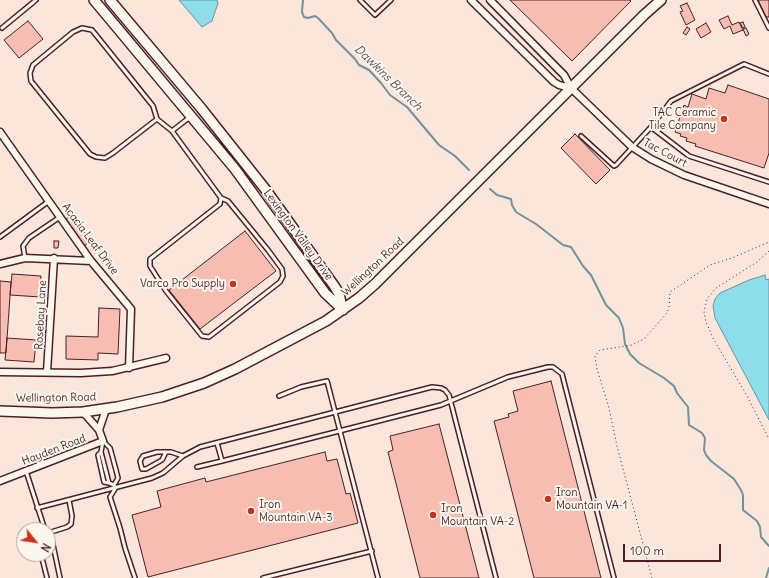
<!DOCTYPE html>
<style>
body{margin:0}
#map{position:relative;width:769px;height:578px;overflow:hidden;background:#fae6da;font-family:Delius,sans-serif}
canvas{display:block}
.north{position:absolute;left:16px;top:522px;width:40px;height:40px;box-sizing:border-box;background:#fbf7ec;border:1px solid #b4a19f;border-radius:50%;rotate:120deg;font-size:11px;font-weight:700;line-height:16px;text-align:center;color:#4a1f2b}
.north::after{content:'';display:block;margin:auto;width:14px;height:18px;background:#c8321e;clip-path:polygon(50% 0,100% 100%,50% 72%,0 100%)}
.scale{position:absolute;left:623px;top:544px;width:98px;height:18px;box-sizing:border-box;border:2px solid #4a1f2b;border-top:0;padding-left:5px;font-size:12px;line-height:14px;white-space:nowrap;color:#4a1f2b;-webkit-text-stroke:3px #fbf7ec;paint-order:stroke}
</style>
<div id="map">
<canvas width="769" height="578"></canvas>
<div class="north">N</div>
<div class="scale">100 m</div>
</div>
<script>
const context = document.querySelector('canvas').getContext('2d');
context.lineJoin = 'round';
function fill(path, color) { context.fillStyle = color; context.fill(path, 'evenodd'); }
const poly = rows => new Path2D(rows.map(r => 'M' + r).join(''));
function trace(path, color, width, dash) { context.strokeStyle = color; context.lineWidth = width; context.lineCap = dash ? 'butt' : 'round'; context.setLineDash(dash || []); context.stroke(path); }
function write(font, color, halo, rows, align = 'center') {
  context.font = font + ' Delius,sans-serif'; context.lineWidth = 4; context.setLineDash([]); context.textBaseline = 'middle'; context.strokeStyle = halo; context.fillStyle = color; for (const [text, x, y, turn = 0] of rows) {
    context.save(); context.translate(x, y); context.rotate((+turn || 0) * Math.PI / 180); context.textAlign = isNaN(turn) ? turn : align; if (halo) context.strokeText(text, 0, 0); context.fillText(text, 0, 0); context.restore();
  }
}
const water = poly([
 [179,0,217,0,218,3,212,21,202,27,179,0],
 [765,275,766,280,769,279,769,420,715,318,713,306,715,299,720,293,749,280,765,275]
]);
fill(water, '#8eddeb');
trace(water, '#73919e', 1);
trace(poly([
 [303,0,302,12,304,17,308,18,315,16,318,18,332,33,336,40,355,59,359,65,369,70,381,83,390,95,407,107,439,145,455,156,469,170],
 [490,189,497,195,511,199,512,205,516,212,536,224,563,245,571,247,583,266,591,275,606,305,619,318,623,328,625,344,630,354,639,363,664,378,674,386,677,393,688,407,689,425,702,433,705,438,704,450,706,455,711,461,734,479,741,490,743,495,743,510,757,521,760,527,761,537,769,546],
 [766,578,769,568]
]), '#73919e', 2);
const building = poly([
 [510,0,630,0,631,1,572,61,510,0],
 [758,0,769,0,769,17,766,17,758,0],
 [687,3,695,20,686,25,680,12,683,11,680,6,687,3],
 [728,16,732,25,739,22,743,30,733,34,730,26,724,29,719,20,728,16],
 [28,21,43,39,19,58,4,40,28,21],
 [743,22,745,27,743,28,740,23,743,22],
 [706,23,711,32,701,38,696,29,706,23],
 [687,27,690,29,686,35,683,33,687,27],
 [746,28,749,34,746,36,743,29,746,28],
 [728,85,769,99,769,153,764,168,695,146,696,144,686,141,687,138,680,136,681,134,675,132,684,105,688,107,692,94,706,99,709,88,725,93,728,85],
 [575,134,610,170,596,184,561,148,575,134],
 [72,215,91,241,84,246,66,219,72,215],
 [245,231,276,271,200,329,169,290,245,231],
 [54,241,59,241,58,248,54,248,54,241],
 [12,274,41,276,40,297,10,295,12,274],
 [0,281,11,282,6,353,0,353,0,281],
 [99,308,120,309,118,354,98,353,98,360,66,359,66,336,98,337,99,308],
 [7,338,36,340,34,362,5,360,7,338],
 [551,381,601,578,534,578,494,421,509,417,508,414,518,411,513,391,551,381],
 [439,424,479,578,420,578,388,452,393,450,390,436,439,424],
 [325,452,327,461,337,459,346,494,350,493,358,523,148,577,132,515,161,507,157,491,205,478,206,482,325,452]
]);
fill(building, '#f7bdb0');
trace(building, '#4a1f2b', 1);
const lane = poly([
 [360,0,375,15,391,0],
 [755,0,769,28],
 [2,28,36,0],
 [190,117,172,131,221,198,228,201,268,250,282,269,283,276,280,282,209,337,202,336,166,291,150,266,150,259,220,204,221,198],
 [157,119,113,153,105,158,96,157,90,154,31,81,30,73,33,65,73,32,82,28,92,30,153,106,157,119,172,131],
 [651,127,689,156,769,182],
 [581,136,614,166,616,165,651,127,671,101,744,64,769,74],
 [0,237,49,201],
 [25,258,23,246,29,238,60,217],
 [279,396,301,387,327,381,378,578],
 [103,441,110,448,116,470,118,478,114,485,109,483,101,452,103,441],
 [217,443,222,461,441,405,508,377,548,367,553,367,562,374,614,578],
 [101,452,98,455,104,482,109,483],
 [166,452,162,460,146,469,142,469,140,461,143,456,157,452,171,452,183,456],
 [197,467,222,461],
 [26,471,45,530],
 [114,485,115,489,110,497,120,528,125,548,135,578],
 [37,508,152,478,163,473,183,456,200,447,432,387,441,388,445,390,449,395,496,578],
 [48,533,67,527,71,524,72,516,69,500],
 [48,534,52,540,60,578],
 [41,554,47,578],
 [263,578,372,551]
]);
const street = poly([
 [471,0,554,82,559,85,571,88],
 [490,0,558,69,564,75,571,88,632,147,651,159,684,175,769,204],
 [0,132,91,261,131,309,129,368],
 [0,264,25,258,91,261],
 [0,372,81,373,112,371,166,358],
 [47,372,54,258],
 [83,412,99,430,106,409],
 [0,481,103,441,99,430]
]);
const secondary = poly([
 [94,0,235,169,325,293,343,310],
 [110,0,201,108,266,190,335,287,339,294,343,310],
 [0,411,52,413,83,412,117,407,162,397,204,383,235,369,326,321,359,298,375,284,644,15,661,0]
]);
trace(lane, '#4a1f2b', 6);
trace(street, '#4a1f2b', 9);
trace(secondary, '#4a1f2b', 12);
trace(poly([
 [769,251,757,262,716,288,707,299,704,312,706,322,714,340,746,394,769,439],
 [652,578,617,446,609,408,597,369,595,356,600,350,632,345,644,339,667,313,669,307,670,292,710,265,732,258,769,242]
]), '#4a1f2b', 1, [1, 3]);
trace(lane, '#fbf7ec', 3);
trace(street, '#fbf7ec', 6);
trace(secondary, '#fbf7ec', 9);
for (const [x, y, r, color] of [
 [724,119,4,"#c8321e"],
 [233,284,4,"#c8321e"],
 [548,499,4,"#c8321e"],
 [251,511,4,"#c8321e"],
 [433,515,4,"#c8321e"]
]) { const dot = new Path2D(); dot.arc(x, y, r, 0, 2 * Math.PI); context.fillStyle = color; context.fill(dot); trace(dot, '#fbf7ec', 1.5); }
write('11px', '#4a1f2b', '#fbf7ec', [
 ["TAC Ceramic",716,113,"right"],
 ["Tile Company",716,126,"right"],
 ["Varco Pro Supply",225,284,"right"],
 ["Iron",556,493],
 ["Mountain VA-1",556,506],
 ["Iron",259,505],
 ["Mountain VA-3",259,518],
 ["Iron",441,509],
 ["Mountain VA-2",441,522]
], 'left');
write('11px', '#4a1f2b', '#fbf7ec', [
 ["Tac Court",665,153,28],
 ["Lexington Valley Drive",298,235,54],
 ["Acacia Leaf Drive",90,239,53],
 ["Wellington Road",373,267,-43],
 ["Rosebay Lane",41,315,-87],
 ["Wellington Road",56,398,-1],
 ["Hayden Road",54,450,-21]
]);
write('italic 12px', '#5b4e5b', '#fbf7ec', [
 ["Dawkins Branch",388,78,44]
]);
</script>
